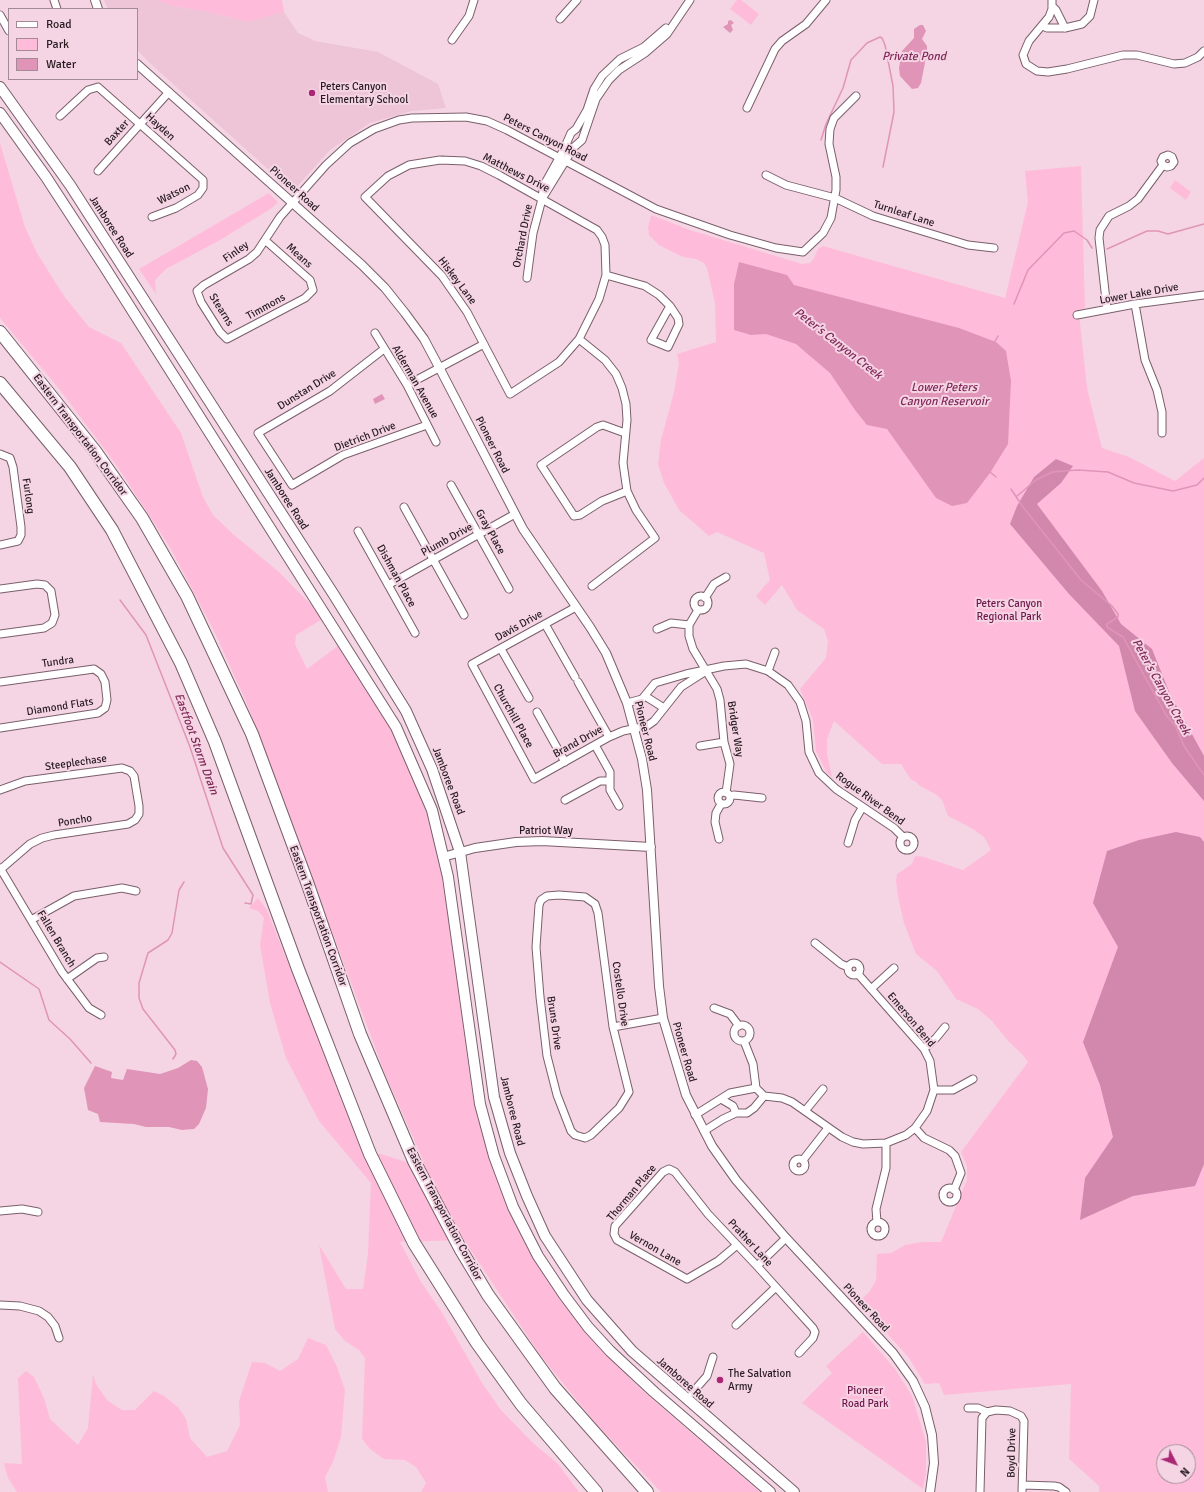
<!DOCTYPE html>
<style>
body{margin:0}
#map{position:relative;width:1204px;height:1492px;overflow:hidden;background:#f5d5e3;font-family:Signika,sans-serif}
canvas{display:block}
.legend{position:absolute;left:8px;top:8px;width:130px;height:72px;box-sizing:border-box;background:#f5d5e3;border:1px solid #a38b95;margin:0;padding:5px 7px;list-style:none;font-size:12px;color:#281c21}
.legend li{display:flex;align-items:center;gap:8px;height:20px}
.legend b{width:20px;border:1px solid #a38b95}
.north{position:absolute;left:1156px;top:1444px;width:40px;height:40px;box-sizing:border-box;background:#f5d5e3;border:1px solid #a38b95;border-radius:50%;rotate:132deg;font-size:11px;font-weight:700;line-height:16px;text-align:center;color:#281c21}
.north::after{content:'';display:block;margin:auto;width:14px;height:18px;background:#a92774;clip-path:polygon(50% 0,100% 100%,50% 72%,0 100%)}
</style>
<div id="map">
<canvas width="1204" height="1492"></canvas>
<ul class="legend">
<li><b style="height:5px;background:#fff"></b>Road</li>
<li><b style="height:11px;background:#febcda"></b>Park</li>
<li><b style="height:11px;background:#e094b8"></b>Water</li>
</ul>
<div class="north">N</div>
</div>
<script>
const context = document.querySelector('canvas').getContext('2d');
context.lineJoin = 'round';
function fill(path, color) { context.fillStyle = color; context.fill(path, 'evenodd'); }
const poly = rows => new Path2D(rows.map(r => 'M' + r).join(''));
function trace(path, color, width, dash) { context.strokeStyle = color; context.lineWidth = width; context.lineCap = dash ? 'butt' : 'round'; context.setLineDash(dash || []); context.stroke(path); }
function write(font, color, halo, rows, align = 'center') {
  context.font = font + ' Signika,sans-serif'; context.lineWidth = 4; context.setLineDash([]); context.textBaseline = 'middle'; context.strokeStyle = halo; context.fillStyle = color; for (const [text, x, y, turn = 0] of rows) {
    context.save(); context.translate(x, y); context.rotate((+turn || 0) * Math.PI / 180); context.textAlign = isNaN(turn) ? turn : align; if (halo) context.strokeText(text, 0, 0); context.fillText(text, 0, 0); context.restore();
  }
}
fill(poly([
 [104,0,156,0,173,6,209,12,248,22,284,12,298,33,315,41,378,52,438,84,446,108,412,111,370,123,330,150,295,189,290,189,152,65,137,50,137,9,108,9]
]), '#edc5d7');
fill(poly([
 [156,0,282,0,284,12,248,22,209,12,173,6],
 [737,0,741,0,759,14,751,25,730,9],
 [0,143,25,227,37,253,64,296,89,327,121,343,181,433,203,497,213,515,234,535,279,572,324,618,296,635,295,644,307,669,339,645,379,706,413,773,430,822,442,870,472,1092,479,1123,498,1184,525,1243,558,1297,598,1347,644,1392,760,1492,661,1492,597,1425,540,1355,464,1240,400,1242,421,1282,441,1311,482,1383,501,1410,533,1443,557,1463,579,1492,421,1492,426,1483,417,1468,405,1460,384,1459,370,1449,362,1439,365,1358,359,1350,345,1341,335,1329,319,1245,346,1289,363,1289,368,1253,371,1183,319,1121,286,1058,270,1003,260,945,264,918,258,911,249,908,258,898,267,910,363,1153,381,1154,406,1162,423,1160,385,1074,247,704,215,633,171,549,117,466,60,390,0,318],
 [1081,166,1085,308,1073,313,1079,314,1087,388,1102,448,1129,457,1175,481,1204,458,1204,1492,1099,1492,1099,1486,1069,1459,1071,1384,944,1395,939,1383,925,1384,909,1358,868,1312,872,1309,861,1300,870,1291,876,1280,877,1254,891,1253,905,1245,922,1242,941,1242,967,1180,967,1166,961,1152,1028,1062,1023,1055,1009,1042,992,1021,978,1009,956,999,937,971,916,954,904,923,898,897,896,881,897,874,912,864,915,856,924,857,963,870,991,850,984,837,973,829,948,816,942,800,937,795,920,786,915,781,911,780,901,764,882,764,834,721,827,739,827,754,832,777,827,773,816,751,813,720,800,689,826,658,828,641,824,629,797,610,782,585,765,605,756,596,770,580,764,553,717,532,709,536,679,510,664,483,658,464,661,440,674,392,679,363,677,354,716,342,715,303,707,268,704,263,696,259,683,257,659,245,649,235,648,228,651,215,690,230,802,264,810,263,814,258,818,249,823,246,1005,298,1028,202,1025,171],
 [1164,1452,1188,1452,1188,1476,1164,1476],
 [1175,180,1191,192,1186,200,1170,188],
 [269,193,278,202,272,208,220,240,166,269,155,280,156,294,139,269],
 [863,1332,895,1369,912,1396,926,1442,926,1473,923,1489,802,1403,832,1373,826,1366],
 [308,1338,326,1345,337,1367,345,1390,341,1437,333,1462,325,1477,328,1492,17,1492,8,1478,4,1463,22,1464,18,1378,26,1371,34,1377,44,1398,50,1419,78,1445,88,1428,93,1374,96,1384,108,1401,122,1410,135,1410,154,1391,164,1396,178,1407,186,1419,190,1438,207,1457,227,1451,240,1425,239,1401,252,1362,265,1363,280,1371,298,1359]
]), '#febcda');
fill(poly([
 [1056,459,1073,466,1061,483,1037,504,1102,591,1121,624,1152,649,1170,694,1204,756,1204,801,1172,763,1135,711,1119,646,1069,594,1010,524,1017,506,1034,477],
 [1176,832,1200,837,1204,842,1204,1164,1195,1186,1133,1196,1080,1220,1085,1178,1113,1137,1100,1085,1083,1042,1118,947,1093,903,1107,851,1139,840]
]), '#d288ac');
fill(poly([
 [731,20,734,23,731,25,733,30,730,33,723,27,728,24,728,21],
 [920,25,923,25,926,31,922,39,927,46,927,52,921,83,918,88,912,89,900,76,899,68,902,51,914,38,914,29],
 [739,262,787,275,794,285,959,328,996,342,1006,351,1011,381,1008,444,990,473,967,503,952,506,936,498,887,429,867,425,855,410,830,373,796,344,766,334,751,335,734,330,734,284],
 [382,394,385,399,375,404,373,399],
 [191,1060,197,1061,202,1067,208,1089,206,1108,199,1124,194,1129,182,1130,169,1127,146,1127,134,1124,100,1122,98,1114,88,1110,84,1088,95,1066,112,1072,111,1078,123,1080,127,1069,160,1074,178,1068]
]), '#e094b8');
trace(poly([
 [821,140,826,124,843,88,851,60,867,43,880,37,882,38,885,45,893,86,894,112,883,167],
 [1107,249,1147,231,1158,231,1168,234,1204,224],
 [1014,304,1028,270,1064,233,1074,231,1087,240,1092,248],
 [994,343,998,336],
 [990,472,996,477],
 [1011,489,1023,507,1081,580,1112,606,1118,614,1118,617,1107,624,1107,627,1123,637,1166,715,1176,727,1184,746,1204,775],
 [1017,496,1036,480,1052,472,1078,470,1108,472,1134,483,1173,491,1197,485,1204,478],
 [120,600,146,635,190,747,223,848,253,895,251,904,245,903],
 [0,962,39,989,49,1020,70,1039,91,1063],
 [173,1059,176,1054,175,1050,143,1009,139,998,139,983,148,953,168,940,172,933,179,890,184,882]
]), '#e094b8', 1.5);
const minor = poly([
 [54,0,57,9],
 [1052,0,1052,9,1049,17,1029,41,1023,55,1026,64,1037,71,1048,72,1067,69,1123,55,1137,55,1174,64,1185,63,1198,57,1204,51],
 [1052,6,1056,10,1065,28],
 [0,15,9,31],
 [560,19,577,0],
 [1043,26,1047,28,1065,28,1082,24,1090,16,1094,0],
 [452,40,469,16,474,0],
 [747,108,775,49,782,41,806,24,826,0],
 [60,116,88,90,98,87,203,180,203,188,198,195,176,208,152,217],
 [440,160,465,161,481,166,499,175,597,230,602,237,605,245,606,275,599,299,579,339,559,362,510,394,467,312,442,276,365,197,388,176,409,165,440,160],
 [98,171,169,92],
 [766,175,786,185,835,198,873,216,968,245,994,248],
 [542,197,544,185,563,151,571,133,576,129,587,110,594,89,602,76,620,59,644,47,666,28],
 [266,241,310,280,313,290,305,298,227,339,220,332,201,302,197,291,204,285,249,259,257,252,280,217,326,165,350,143,374,129,399,120,412,118,466,117,487,121,507,130,656,209,730,235,776,248,803,252,823,233,831,218,836,190,836,177,829,144,830,129,834,118,856,96],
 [606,275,645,286,659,295,670,306,678,318,679,324,668,347,651,340,670,306],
 [527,278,533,233,542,199,574,147,582,140,596,99,609,80,619,70,645,53,667,34,690,0],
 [1135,304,1145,360,1157,390,1162,412,1162,433],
 [1107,309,1099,238,1100,230,1109,216,1129,206,1138,199,1163,165,1161,161,1163,157,1168,155,1172,157,1174,162,1171,166,1167,167,1163,165],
 [1077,315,1135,304,1204,295],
 [375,333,407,385,436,442],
 [579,339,605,360,616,374,622,388,626,404,627,420,623,463,627,491,636,510,655,538,592,586],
 [384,349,330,391,258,433,292,485,343,455,427,425],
 [407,385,484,344],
 [625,433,603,425,597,427,541,465,574,516,580,515,602,501,627,491],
 [0,454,10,458,13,467,21,527,21,535,18,541,0,545],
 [451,485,509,589],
 [404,507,464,615],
 [358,531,415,633],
 [388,585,515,514],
 [0,589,37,584,45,585,51,591,55,615,52,623,44,628,0,634],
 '694 603a7 7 0 1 1 14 0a7 7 0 1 1-14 0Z',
 [705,598,714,584,726,577],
 [576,607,472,664,534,779,609,737,623,731,647,726,654,721,681,687,706,671],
 [698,610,689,625,689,636,693,649,717,689,720,700,724,742,730,764,726,793],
 [545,624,575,677],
 [657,629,671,623,689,625],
 [501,649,529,698],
 [768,671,775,652],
 [0,682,94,669,101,674,105,682,107,700,105,708,98,713,0,728],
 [578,682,609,737],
 [645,696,664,708],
 [627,703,642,699,655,683,686,674,724,666,746,664,768,671,788,685,800,702,806,721,809,752,819,773,836,789,894,828,903,837],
 [537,712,565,762],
 [595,745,610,772,610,790,619,806],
 [700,746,724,742],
 [0,790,25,781,122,768,130,771,134,776,139,806,139,814,135,820,128,824,54,835,42,838,30,844,1,869],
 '718 798a6 6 0 1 1 12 0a6 6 0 1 1-12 0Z',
 [730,796,734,795,762,798],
 [565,800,600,781,610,781],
 '900 843a7 7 0 1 1 14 0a7 7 0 1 1-14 0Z',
 [719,839,715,822,716,813,721,804],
 [848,843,855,820,862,808],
 [0,868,62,972,89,1008,101,1015],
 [559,895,585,897,595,904,598,913,613,1027,629,1092,619,1108,591,1135,585,1138,575,1135,571,1131,557,1095,547,1056,540,997,536,947,539,905,541,900,547,896,559,895],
 [31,920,74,896,122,888,136,891],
 [815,943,841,964,848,967],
 '848 969a6 6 0 1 1 12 0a6 6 0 1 1-12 0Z',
 [67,979,97,958,104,957],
 [871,989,894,968],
 [714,1008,730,1014,739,1026],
 '734 1033a8 8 0 1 1 16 0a8 8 0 1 1-16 0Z',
 [613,1027,663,1018],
 [744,1041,753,1064,756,1088],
 [924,1049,936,1038,945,1027],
 [756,1088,764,1096,782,1098,792,1102,842,1137,853,1142,863,1144,886,1143,906,1135,915,1128,927,1111,934,1090,930,1061,924,1049,858,974],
 [934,1090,953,1090,973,1079],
 [721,1099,733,1106,736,1113],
 [805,1111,823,1089],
 [695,1115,730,1093,756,1088],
 [915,1128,924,1138,949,1150,955,1156,961,1173,954,1190],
 [704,1131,723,1119,736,1113,747,1113,754,1108,764,1096],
 '793 1165a6 6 0 1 1 12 0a6 6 0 1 1-12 0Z',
 [803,1160,828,1128],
 '943 1195a7 7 0 1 1 14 0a7 7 0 1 1-14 0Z',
 [0,1211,22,1209,38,1212],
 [877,1222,876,1209,886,1168,886,1143],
 '871 1229a7 7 0 1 1 14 0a7 7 0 1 1-14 0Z',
 [737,1245,718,1261,687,1279,617,1240,614,1234,615,1226,663,1172,669,1169,675,1172,708,1214,757,1266,813,1328,815,1332,813,1338,799,1353],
 [757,1266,786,1238],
 [0,1305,20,1306,39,1311,48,1317,55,1326,59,1338],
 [736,1325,776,1287],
 [692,1393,707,1376,713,1357],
 [968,1408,978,1408,987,1412],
 [1023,1485,1054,1486,1059,1487,1066,1492],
 [980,1492,982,1418,987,1412,996,1410,1010,1411,1021,1416,1024,1421,1022,1492]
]);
const tertiary = poly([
 [95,0,98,9],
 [137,64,362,265,385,288,405,313,424,339,440,369,523,529,590,627,606,653,627,703,642,759,647,790,659,986,663,1018,686,1095,712,1146,736,1180,786,1238,893,1353,913,1381,925,1407,932,1435,934,1463,930,1492],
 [443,857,475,848,516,842,542,841,651,847]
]);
const primary = poly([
 [0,87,70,185,334,595,406,711,432,769,460,852,494,1097,510,1153,527,1196,545,1236,587,1300,632,1351,794,1492],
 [0,113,46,177,104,266,396,727,432,810,448,877,480,1104,494,1156,513,1207,538,1256,564,1295,588,1327,610,1351,654,1392,770,1492]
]);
const motorway = poly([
 [0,332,95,451,142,518,187,596,252,734,307,882,360,1034,414,1161,461,1250,488,1295,555,1388,647,1492],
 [0,383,70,467,112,530,181,663,215,742,298,969,370,1154,414,1243,477,1343,521,1404,596,1492]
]);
trace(minor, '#7a5f6b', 9);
trace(tertiary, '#7a5f6b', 10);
trace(primary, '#7a5f6b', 12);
trace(motorway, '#7a5f6b', 14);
trace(minor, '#fff', 7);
trace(tertiary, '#fff', 8);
trace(primary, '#fff', 10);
trace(motorway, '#fff', 12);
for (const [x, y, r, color] of [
 [312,93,4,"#a92774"],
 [720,1380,4,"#a92774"]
]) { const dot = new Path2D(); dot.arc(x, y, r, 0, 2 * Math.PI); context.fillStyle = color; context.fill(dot); trace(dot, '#f5d5e3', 1.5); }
write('11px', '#281c21', '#f5d5e3', [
 ["Peters Canyon",320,87],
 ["Elementary School",320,100],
 ["The Salvation",728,1374],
 ["Army",728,1387]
], 'left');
write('11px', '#281c21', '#f5d5e3', [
 ["Hayden",160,127,42],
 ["Baxter",117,133,-48],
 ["Peters Canyon Road",545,138,27],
 ["Matthews Drive",516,173,27],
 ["Pioneer Road",294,189,42],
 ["Watson",174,194,-27],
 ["Turnleaf Lane",904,214,18],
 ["Jamboree Road",111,227,57],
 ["Orchard Drive",523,236,-79],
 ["Finley",236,252,-35],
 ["Means",299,256,42],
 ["Hiskey Lane",457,281,53],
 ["Lower Lake Drive",1139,294,-10],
 ["Timmons",266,307,-29],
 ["Stearns",221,310,58],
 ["Alderman Avenue",415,382,60],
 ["Dunstan Drive",307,390,-32],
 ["Eastern Transportation Corridor",80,435,53],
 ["Dietrich Drive",365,437,-21],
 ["Pioneer Road",492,445,63],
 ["Furlong",28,496,82],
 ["Jamboree Road",286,499,57],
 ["Gray Place",490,532,61],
 ["Plumb Drive",447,540,-29],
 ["Dishman Place",396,576,61],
 ["Davis Drive",519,626,-29],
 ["Tundra",58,662,-8],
 ["Diamond Flats",60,707,-9],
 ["Churchill Place",513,716,61],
 ["Bridger Way",735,729,81],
 ["Pioneer Road",645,731,76],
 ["Brand Drive",578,742,-29],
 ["Steeplechase",76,763,-8],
 ["Jamboree Road",448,781,69],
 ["Rogue River Bend",870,799,36],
 ["Poncho",75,821,-9],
 ["Patriot Way",546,831],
 ["Eastern Transportation Corridor",318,916,70],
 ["Fallen Branch",56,939,59],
 ["Costello Drive",620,994,82],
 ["Emerson Bend",911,1020,50],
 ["Bruns Drive",554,1023,82],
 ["Pioneer Road",684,1052,74],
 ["Jamboree Road",512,1111,76],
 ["Thorman Place",632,1193,-50],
 ["Eastern Transportation Corridor",444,1214,62],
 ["Prather Lane",750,1243,47],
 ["Vernon Lane",655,1249,30],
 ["Pioneer Road",866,1308,47],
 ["Jamboree Road",685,1383,41],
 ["Boyd Drive",1012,1453,-89]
]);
write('11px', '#6f174b', '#f5d5e3', [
 ["Peters Canyon",1009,604],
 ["Regional Park",1009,617],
 ["Pioneer",865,1391],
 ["Road Park",865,1404]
]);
write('italic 12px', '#81295a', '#f5d5e3', [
 ["Private Pond",914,57],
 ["Peter's Canyon Creek",838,344,38],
 ["Lower Peters",944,388],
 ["Canyon Reservoir",944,402],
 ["Peter's Canyon Creek",1161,687,61],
 ["Eastfoot Storm Drain",196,744,70]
]);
</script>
